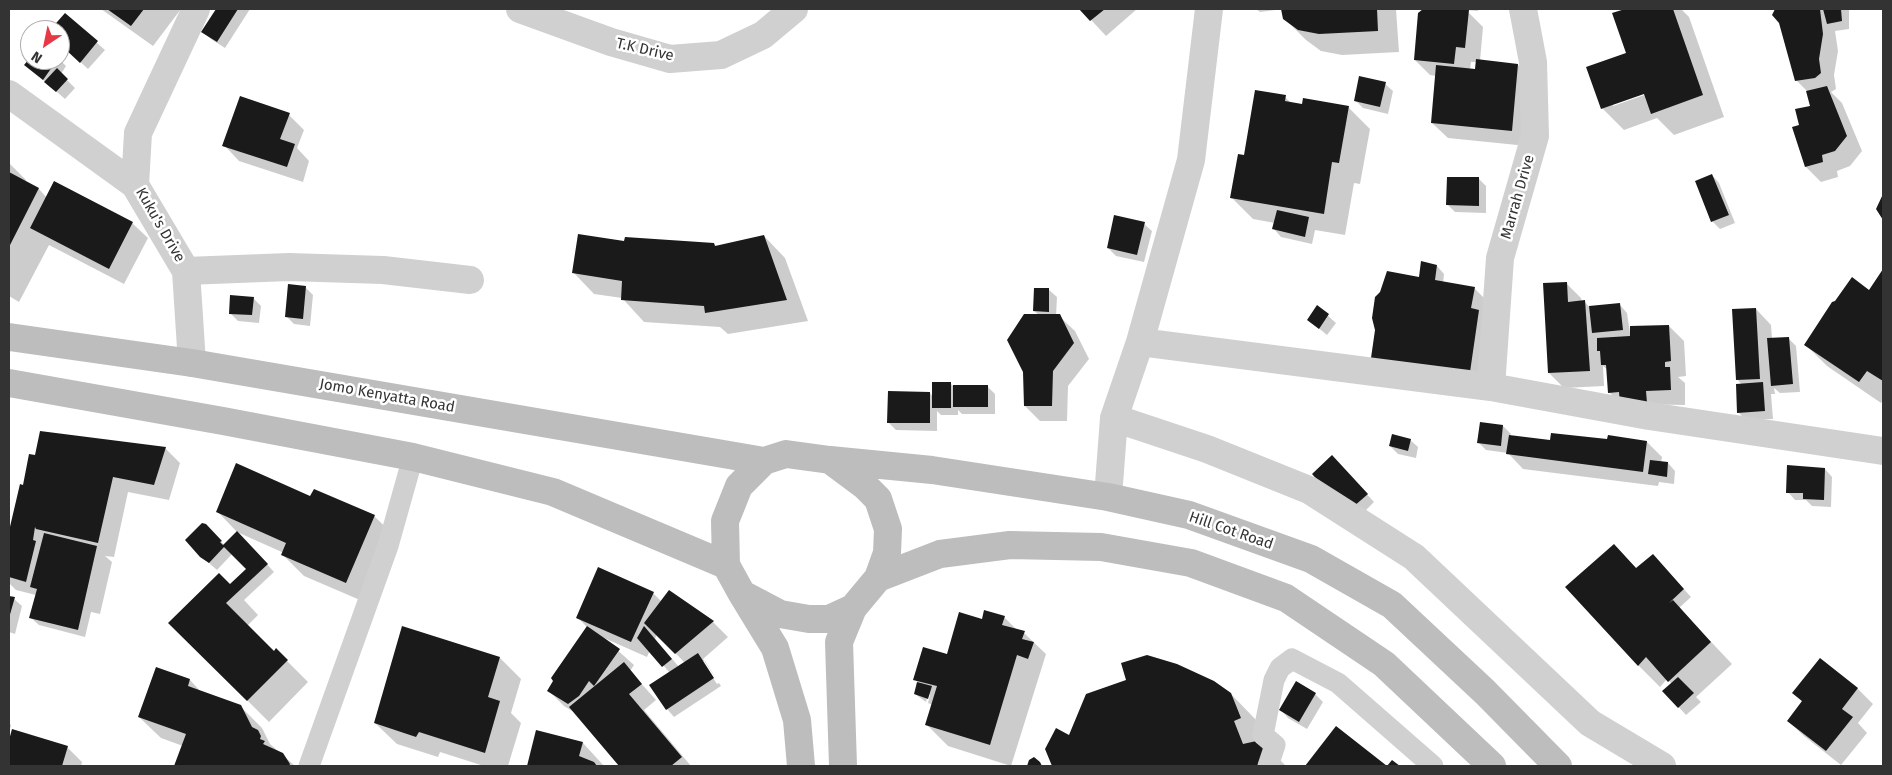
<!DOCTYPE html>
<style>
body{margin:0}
#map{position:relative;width:1892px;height:775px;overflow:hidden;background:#fff;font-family:"Fira Sans",sans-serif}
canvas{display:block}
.frame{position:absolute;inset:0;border:10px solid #333;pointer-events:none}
.north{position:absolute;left:20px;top:20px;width:50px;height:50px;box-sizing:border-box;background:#fff;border:1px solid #adadad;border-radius:50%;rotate:214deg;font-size:14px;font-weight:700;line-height:20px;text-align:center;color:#333}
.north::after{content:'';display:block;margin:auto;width:18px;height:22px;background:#e63946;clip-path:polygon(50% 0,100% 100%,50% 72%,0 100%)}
</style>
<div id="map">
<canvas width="1892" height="775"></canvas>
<div class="frame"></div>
<div class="north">N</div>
</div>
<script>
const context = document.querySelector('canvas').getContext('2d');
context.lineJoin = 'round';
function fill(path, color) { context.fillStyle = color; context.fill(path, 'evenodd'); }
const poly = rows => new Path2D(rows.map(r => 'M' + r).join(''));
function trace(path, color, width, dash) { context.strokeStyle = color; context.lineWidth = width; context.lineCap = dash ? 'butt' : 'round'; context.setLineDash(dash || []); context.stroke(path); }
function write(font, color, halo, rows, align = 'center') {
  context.font = font + ' "Fira Sans",sans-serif'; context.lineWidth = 5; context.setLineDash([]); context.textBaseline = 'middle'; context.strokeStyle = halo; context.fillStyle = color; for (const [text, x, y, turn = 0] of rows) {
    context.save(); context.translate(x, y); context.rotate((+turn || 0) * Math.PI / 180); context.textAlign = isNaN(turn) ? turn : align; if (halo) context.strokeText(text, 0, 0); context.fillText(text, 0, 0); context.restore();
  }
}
fill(poly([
 [101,9,181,9,153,46],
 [218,9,250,9,225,48,211,39,203,32],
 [1081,9,1137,9,1106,36],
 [1256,9,1396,9,1399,52,1342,55,1321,51,1306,40,1284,18,1283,9,1260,12],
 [1425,9,1478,9,1478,11,1466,10,1483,27,1480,61,1518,65,1533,80,1527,146,1448,138,1432,123,1436,76,1430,75,1415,60],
 [1471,62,1477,62,1477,70,1470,70],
 [1628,9,1681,9,1689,17,1724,117,1674,135,1657,118,1624,130,1602,108,1628,54,1614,14],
 [1650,91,1650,93,1613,106,1613,104],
 [1776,9,1849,9,1849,29,1835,31,1838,51,1834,75,1836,89,1831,92,1842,103,1862,151,1850,166,1837,171,1838,177,1821,182,1806,167,1793,128,1800,126,1811,107,1807,91,1796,80,1780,23,1774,15],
 [65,15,105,50,88,69,74,56,68,46,60,38,60,30,51,30],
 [30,60,60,60,66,66,61,74,75,88,65,99,26,65],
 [1385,84,1393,91,1388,114,1363,108,1355,100],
 [1285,97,1292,104,1348,107,1370,129,1360,184,1354,183,1345,235,1315,230,1312,244,1281,237,1274,229,1275,223,1253,219,1231,197,1245,157],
 [289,115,304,130,297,148,309,161,303,182,239,161,224,145],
 [9,163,26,180,25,182,39,189,47,198,132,223,148,238,124,284,49,245,19,302,9,296],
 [1712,175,1719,183,1735,223,1720,229,1712,221],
 [1478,178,1486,186,1486,213,1455,212,1448,205],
 [1144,224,1152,231,1144,262,1116,256,1108,248],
 [764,236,785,258,808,321,728,334,720,327,644,322,622,298,594,294,573,272,714,244,717,247],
 [1437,266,1444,274,1443,283,1474,288,1496,310,1490,400,1393,386,1423,279],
 [1883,272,1883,399,1881,403,1827,366,1806,345,1870,292],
 [1566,283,1581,298,1582,302,1585,302,1590,308,1620,305,1627,313,1630,333,1669,326,1684,341,1686,376,1678,377,1685,383,1685,405,1621,404,1609,392,1608,370,1603,366,1604,386,1564,388,1549,373],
 [305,287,313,295,310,326,294,324,286,316],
 [1049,290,1057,297,1056,316,1059,316,1075,331,1089,359,1068,386,1067,421,1040,421,1025,406,1039,315,1034,311],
 [253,298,261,306,259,323,238,321,230,313],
 [1318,307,1336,323,1327,335,1309,320],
 [1756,309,1771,325,1772,339,1788,338,1796,346,1800,392,1780,393,1774,388,1775,394,1771,394,1773,419,1746,420,1738,412,1742,385,1737,379],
 [950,383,955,388,987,386,995,394,995,414,962,414,958,410,958,415,941,415,937,411,937,431,896,430,889,423,930,393,933,397],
 [1503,426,1511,434,1510,436,1551,442,1647,442,1662,457,1661,463,1668,463,1675,471,1674,484,1659,482,1658,486,1523,469,1508,453,1486,450,1478,442],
 [1410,440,1418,447,1416,458,1398,454,1390,446],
 [165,448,180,463,169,500,128,492,114,557,105,556,112,562,100,614,91,612,85,637,39,625,31,618,36,595,16,590,9,583,9,537,20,485,24,486,36,456],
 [1340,465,1374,502,1362,514,1359,511],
 [1825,469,1832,477,1831,507,1812,506,1806,500,1795,500,1788,492],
 [311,497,374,516,396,537,367,603,304,576,283,555,284,553,237,532,217,511],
 [206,526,224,545,245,540,274,572,244,600,258,615,247,626,274,652,276,650,308,682,269,722,170,623,230,586,248,569,232,554,217,570,201,556],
 [1614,545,1637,569,1660,563,1691,597,1679,608,1732,664,1696,697,1701,702,1686,715,1664,691,1672,684,1667,679,1660,687,1638,665],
 [669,592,713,622,728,637,703,659,721,686,674,717,667,709,670,673,650,650,647,657,604,638,634,665,630,671,656,700,644,710,691,766,620,766,577,714,564,706,549,691,587,627,578,618,653,593,662,602],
 [657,634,685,663,679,667,655,639],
 [702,661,705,661,719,683,717,684],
 [9,597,14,599,22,606,15,634,9,632],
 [1004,617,1017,630,1024,633,1046,654,1011,766,948,746,927,725,933,705,928,703,930,695,928,693,926,702,915,694,918,683,915,679,947,656,983,621],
 [500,658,521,679,511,713,521,723,508,766,484,766,440,752,438,757,397,744,375,723],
 [1820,660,1858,689,1873,704,1858,723,1867,733,1841,765,1804,736,1788,721,1803,703,1794,693],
 [156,668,190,680,201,692,240,706,262,728,270,744,295,766,176,766,183,746,161,738,139,717],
 [1231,694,1257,721,1265,745,1286,766,1053,766,1046,749,1070,737],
 [1315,694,1323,702,1307,729,1288,718,1281,710],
 [9,723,11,725,9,734],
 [1336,728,1385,766,1307,766],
 [13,730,67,747,82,762,81,766,9,766,9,744],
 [537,732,583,743,604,766,528,766]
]), '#0003');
fill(poly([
 [107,9,144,9,131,26],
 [216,9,238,9,217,42,201,32],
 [1079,9,1105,9,1090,21],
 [1281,9,1377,9,1378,31,1319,34,1298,30,1283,19],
 [1423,9,1469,10,1465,48,1456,47,1454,64,1414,60,1418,13],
 [1625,9,1673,9,1703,95,1651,114,1644,94,1601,109,1586,67,1626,53,1612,13],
 [1775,9,1820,9,1823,34,1819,59,1821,73,1815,78,1795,81,1779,23,1772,15],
 [1823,9,1841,9,1842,21,1827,24],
 [65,13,98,41,80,63,65,49,67,46,60,39,60,30,50,30],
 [30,58,30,60,57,60,43,80,24,65],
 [1476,59,1518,64,1512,131,1431,123,1436,65,1475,69],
 [57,68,68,79,56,92,44,82],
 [1359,76,1386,82,1380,107,1354,101],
 [1827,86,1847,136,1835,151,1822,155,1823,162,1805,167,1792,127,1799,125,1795,109,1810,106,1806,91],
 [1255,90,1286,95,1285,101,1302,104,1303,98,1349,106,1339,163,1332,162,1324,214,1230,198,1238,154,1244,155],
 [240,96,290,113,280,139,295,144,287,167,222,146],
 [9,172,39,188,9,247],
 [1712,174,1729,215,1711,222,1695,181],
 [1447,177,1479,177,1479,206,1446,205],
 [54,181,133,222,109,269,30,228],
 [1883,194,1883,220,1876,209],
 [1277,210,1309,217,1305,237,1272,229],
 [1114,215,1145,222,1137,255,1107,248],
 [578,234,624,241,625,237,714,243,715,246,764,235,787,300,705,313,704,306,621,300,622,281,572,273],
 [1421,261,1437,265,1435,280,1475,287,1471,308,1479,310,1469,379,1370,365,1375,330,1372,318,1375,297,1380,292,1387,271,1419,277],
 [1883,269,1883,381,1867,371,1859,382,1804,345,1832,302,1835,301,1852,277,1869,290],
 [1567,282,1568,302,1585,300,1590,371,1548,373,1543,283],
 [288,284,306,286,303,319,285,317],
 [1034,288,1049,288,1049,312,1033,311],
 [230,295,254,297,252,315,229,314],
 [1620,303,1623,330,1592,333,1589,306],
 [1317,305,1329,314,1319,329,1307,320],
 [1756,308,1760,379,1736,380,1732,309],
 [1024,314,1060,314,1074,343,1053,371,1052,406,1024,406,1023,372,1007,340],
 [1669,325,1671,361,1665,362,1665,367,1670,367,1671,390,1646,391,1647,403,1620,405,1619,392,1608,393,1606,365,1601,365,1600,351,1597,351,1597,338,1630,336,1630,326],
 [1789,337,1793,384,1771,386,1767,338],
 [932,382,951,382,951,408,932,408],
 [1763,382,1765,411,1737,413,1736,384],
 [953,385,988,385,988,407,953,407],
 [888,391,930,392,930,423,887,423],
 [1480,422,1503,425,1501,446,1477,443],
 [40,431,166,447,154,485,113,477,98,543,36,529,35,527,33,540,36,541,26,582,9,577,9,531,20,484,23,485,29,454,35,455],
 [1551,433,1607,439,1608,435,1647,441,1643,472,1506,454,1509,435,1550,440],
 [1392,434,1411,439,1408,451,1389,446],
 [1332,455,1368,494,1353,507,1345,510,1312,474],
 [1650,460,1668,462,1667,477,1648,474],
 [236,463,310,496,314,489,375,515,346,583,281,555,286,543,216,512],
 [1787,465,1825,468,1824,500,1803,499,1803,493,1786,493],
 [202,523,206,524,222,541,220,542,223,545,237,531,268,564,226,603,274,651,276,648,288,660,247,701,168,623,219,573,230,584,246,569,224,547,209,563,200,557,185,540],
 [44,533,97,546,78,630,29,618,37,589,30,587],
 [1614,544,1636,568,1653,554,1684,589,1669,603,1673,600,1711,642,1668,682,1646,657,1638,666,1565,587],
 [598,567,654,592,631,642,576,618],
 [669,590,714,621,675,654,644,623],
 [9,596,15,597,9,618],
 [984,610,1005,616,1002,625,1025,631,1022,639,1034,642,1028,659,1017,655,990,745,925,725,937,686,913,680,923,647,947,654,959,612,982,619],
 [402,626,500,657,488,697,500,701,485,753,419,732,416,737,374,723],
 [587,626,620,649,594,686,589,681,579,696,568,704,547,691,553,681,551,678],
 [644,626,672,659,662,667,637,638],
 [698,653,714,678,666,710,649,685],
 [1147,655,1177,664,1214,681,1231,693,1241,718,1234,721,1243,744,1261,740,1264,753,1261,766,1052,766,1045,749,1056,728,1069,735,1086,694,1126,680,1121,663],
 [1820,658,1858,688,1842,709,1853,717,1826,751,1787,721,1802,701,1792,693],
 [624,662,642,684,629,694,682,757,671,766,619,766,569,707],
 [156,667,190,679,188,686,241,705,252,727,258,730,261,736,260,739,265,741,263,744,283,753,290,764,289,766,174,766,186,734,138,717],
 [1678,677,1694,693,1678,708,1662,691],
 [1296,681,1316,693,1299,722,1279,710],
 [917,682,932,686,928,699,914,694],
 [1336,726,1387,766,1392,760,1400,766,1305,766],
 [12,729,68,746,62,766,9,766,9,740],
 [536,730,583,742,579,756,594,762,597,766,527,766],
 [1034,757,1040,762,1042,766,1027,766,1029,760]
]), '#1a1a1a');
trace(poly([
 [309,766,388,546,413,457],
 [1268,766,1275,745,1263,735,1274,680,1280,668,1292,659,1338,683,1433,766]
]), '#d0d0d0', 21);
trace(poly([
 [520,9,611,42,670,59,721,55,763,35,794,9],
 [9,94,135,185],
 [186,271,289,267,383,270,470,280],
 [1140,342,1491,387,1649,416,1883,451],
 [192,363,186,271,135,185,138,133,196,9],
 [1491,387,1500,258,1535,136,1533,62,1523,9],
 [1114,418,1207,449,1309,490,1414,557,1590,723,1662,766],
 [1108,497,1114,418,1140,342,1191,160,1209,9]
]), '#d0d0d0', 28);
trace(poly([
 [9,337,192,363,764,461],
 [9,383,223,421,413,457,553,492,726,565],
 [786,454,830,460,865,486,878,499,888,529,887,553,878,578,853,608,829,619,809,619,780,614,742,594,726,565,725,521,739,486,764,461,786,454],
 [830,460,932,470,1108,497,1189,515,1311,559,1392,605,1485,692,1558,766],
 [878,578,940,554,1010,545,1101,547,1191,563,1286,598,1384,664,1492,766],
 [742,594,775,648,797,720,801,766],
 [843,766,839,642,853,608]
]), '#bdbdbd', 28);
write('15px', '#333', '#fff', [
 ["T.K Drive",645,50,13],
 ["Marrah Drive",1518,197,-74],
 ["Kuku's Drive",160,225,60],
 ["Jomo Kenyatta Road",387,396,10],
 ["Hill Cot Road",1231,531,19]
]);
</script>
